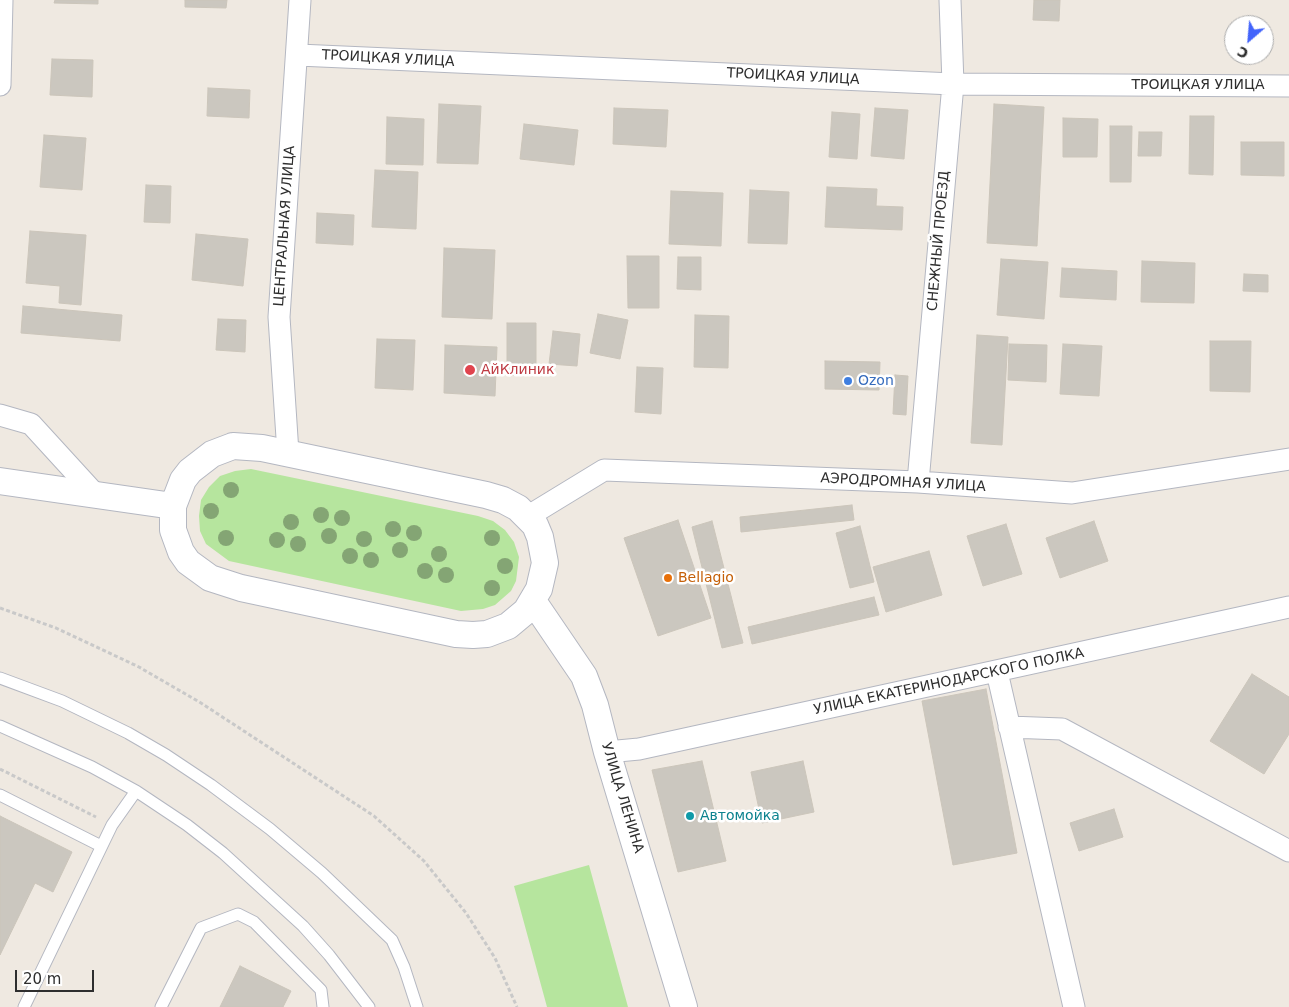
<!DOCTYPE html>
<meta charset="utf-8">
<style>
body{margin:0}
#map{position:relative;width:1289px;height:1007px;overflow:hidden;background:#efe9e1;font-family:"DejaVu Sans",sans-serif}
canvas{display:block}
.north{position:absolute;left:1224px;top:15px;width:50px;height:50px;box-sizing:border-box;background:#fff;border:1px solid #ababab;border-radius:50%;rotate:207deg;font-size:14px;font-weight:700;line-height:20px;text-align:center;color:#2e2e2e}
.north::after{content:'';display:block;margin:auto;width:18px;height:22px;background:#4264fb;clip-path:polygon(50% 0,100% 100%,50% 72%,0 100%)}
.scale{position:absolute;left:15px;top:970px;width:79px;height:22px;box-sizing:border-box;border:2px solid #2e2e2e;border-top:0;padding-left:6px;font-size:15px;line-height:18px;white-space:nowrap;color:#2e2e2e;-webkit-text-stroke:4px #fff;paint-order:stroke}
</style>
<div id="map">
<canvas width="1289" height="1007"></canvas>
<div class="north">С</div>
<div class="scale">20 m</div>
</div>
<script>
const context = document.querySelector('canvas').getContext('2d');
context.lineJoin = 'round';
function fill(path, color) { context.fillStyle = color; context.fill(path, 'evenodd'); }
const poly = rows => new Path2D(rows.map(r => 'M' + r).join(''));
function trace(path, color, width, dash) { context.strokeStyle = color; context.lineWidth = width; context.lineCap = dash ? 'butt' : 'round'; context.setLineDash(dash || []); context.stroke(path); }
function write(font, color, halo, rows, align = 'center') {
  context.font = font + ' "DejaVu Sans",sans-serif'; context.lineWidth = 5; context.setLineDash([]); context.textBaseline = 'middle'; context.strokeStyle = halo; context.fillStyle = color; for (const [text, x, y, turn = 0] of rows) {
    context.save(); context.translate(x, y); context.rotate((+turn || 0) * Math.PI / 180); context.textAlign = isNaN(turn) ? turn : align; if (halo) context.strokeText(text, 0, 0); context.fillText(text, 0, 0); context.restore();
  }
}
fill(poly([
 [251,469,478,516,493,521,505,530,514,542,519,557,516,581,511,591,495,605,483,609,461,611,229,561,206,544,200,531,199,516,201,500,209,487,220,476,235,471],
 [589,865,628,1007,547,1007,514,886]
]), '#b6e59e');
const building = poly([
 [55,0,98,0,98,4,54,3,55,0],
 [185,0,227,0,226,8,185,7,185,0],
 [1034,0,1060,0,1059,21,1033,20,1034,0],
 [52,59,93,60,92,97,50,95,52,59],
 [208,88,250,90,249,118,207,116,208,88],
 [439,104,481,106,478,164,437,163,439,104],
 [994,104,1044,107,1037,246,987,243,994,104],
 [614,108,668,110,666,147,613,144,614,108],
 [875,108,908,110,904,159,871,156,875,108],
 [832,112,860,114,857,159,829,157,832,112],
 [1190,116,1214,116,1213,175,1189,174,1190,116],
 [387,117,424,119,423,165,386,164,387,117],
 [1063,118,1098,119,1097,157,1063,157,1063,118],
 [524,124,578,130,574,165,520,159,524,124],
 [1110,126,1132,126,1131,182,1110,182,1110,126],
 [1139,132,1162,132,1161,156,1138,156,1139,132],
 [44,135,86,138,82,190,40,187,44,135],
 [1241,142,1284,142,1284,176,1241,175,1241,142],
 [375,170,418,172,416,229,372,227,375,170],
 [146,185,171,186,170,223,144,222,146,185],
 [827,187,877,189,876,206,903,207,902,230,825,227,827,187],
 [750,190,789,192,787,244,748,243,750,190],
 [671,191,723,193,721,246,669,244,671,191],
 [317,213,354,215,353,245,316,243,317,213],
 [30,231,86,235,81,305,59,303,60,286,26,283,30,231],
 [196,234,248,239,243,286,192,280,196,234],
 [444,248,495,250,492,319,442,317,444,248],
 [627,256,659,256,659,308,628,308,627,256],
 [678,257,701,257,701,290,677,289,678,257],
 [1001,259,1048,262,1044,319,997,315,1001,259],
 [1142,261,1195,263,1194,303,1141,302,1142,261],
 [1062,268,1117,271,1116,300,1060,297,1062,268],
 [1244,274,1268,275,1268,292,1243,291,1244,274],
 [23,306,122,315,120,341,21,333,23,306],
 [598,314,628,320,620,359,590,353,598,314],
 [695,315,729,316,728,368,694,367,695,315],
 [218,319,246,320,245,352,216,350,218,319],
 [507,323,536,323,536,375,507,375,507,323],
 [553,331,580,334,577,366,549,364,553,331],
 [977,335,1008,337,1002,445,971,443,977,335],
 [377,339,415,340,413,390,375,388,377,339],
 [1210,341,1251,341,1250,392,1210,391,1210,341],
 [1009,344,1047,345,1046,382,1008,380,1009,344],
 [1063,344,1102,346,1099,396,1060,394,1063,344],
 [445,345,497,347,495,396,444,393,445,345],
 [825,361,880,362,879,390,825,389,825,361],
 [637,367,663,368,661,414,635,412,637,367],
 [895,375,908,376,906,415,893,414,895,375],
 [852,505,854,520,741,532,740,517,852,505],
 [678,520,711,618,658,636,624,538,678,520],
 [712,521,743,643,722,648,692,527,712,521],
 [1094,521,1108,561,1060,578,1046,538,1094,521],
 [1006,524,1022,574,983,586,967,536,1006,524],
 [860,526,874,582,850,588,836,533,860,526],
 [929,551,942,595,886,612,873,567,929,551],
 [874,597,879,615,752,644,748,627,874,597],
 [1252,674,1289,697,1289,734,1264,774,1210,741,1252,674],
 [986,689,1017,853,953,865,922,701,986,689],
 [702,761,726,861,678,872,652,770,702,761],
 [803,761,814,812,762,823,751,772,803,761],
 [1114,809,1123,837,1079,851,1070,823,1114,809],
 [0,816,72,852,53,892,35,883,0,955,0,816],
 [240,966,291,991,283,1007,220,1007,240,966]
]);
fill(building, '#cbc7bf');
trace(building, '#cbc5ba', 1);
const service = poly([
 [0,678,62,701,128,733,166,755,211,785,270,829,322,873,392,940,404,967,417,1007],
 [0,726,92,767,136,791,187,825,223,853,303,926,329,955,369,1007],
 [0,795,101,846],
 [24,1007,112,825,136,791],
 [161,1007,201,928,238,914,254,922,321,990,323,1007]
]);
const minor = poly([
 [298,55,953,84,1289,86],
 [0,85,2,0],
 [0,415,31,424,95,494],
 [288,453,279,317,300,0],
 [918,482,953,84,950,0],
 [527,517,604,470,918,482,1072,493,1289,459],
 [997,672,1074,1007],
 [1009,727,1062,729,1289,851],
 [607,752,639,749,1289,607]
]);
const tertiary = poly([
 [233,446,262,448,486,495,503,500,518,508,535,525,540,537,545,563,539,589,526,611,508,626,487,634,473,635,456,634,241,588,210,578,188,562,181,552,173,530,173,506,183,480,190,471,212,454,233,446],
 [0,481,173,506],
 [533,601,584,676,595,705,607,752,684,1007]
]);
trace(service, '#b4b7c1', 13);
trace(minor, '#b4b7c1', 23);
trace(tertiary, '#b4b7c1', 28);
trace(poly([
 [0,608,56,628,139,667,201,703,374,816,424,861,466,913,495,958,517,1007],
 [0,769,96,817]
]), '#c9c9c9', 3, [4, 2.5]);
trace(service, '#fff', 11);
trace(minor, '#fff', 21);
trace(tertiary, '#fff', 26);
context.fillStyle = '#84a574';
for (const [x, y] of [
 [231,490],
 [211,511],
 [321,515],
 [342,518],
 [291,522],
 [393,529],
 [414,533],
 [329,536],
 [226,538],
 [492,538],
 [364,539],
 [277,540],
 [298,544],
 [400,550],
 [439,554],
 [350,556],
 [371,560],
 [505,566],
 [425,571],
 [446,575],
 [492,588]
]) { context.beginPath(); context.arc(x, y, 8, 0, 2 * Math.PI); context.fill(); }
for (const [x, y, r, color] of [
 [470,370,6,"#e0444e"],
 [848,381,5,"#3f7fe0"],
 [668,578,5,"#e8710a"],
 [690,816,5,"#0f9aa8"]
]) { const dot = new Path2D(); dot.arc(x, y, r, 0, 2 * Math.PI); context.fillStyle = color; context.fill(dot); trace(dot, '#fff', 2); }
write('14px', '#2e2e2e', '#fff', [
 ["ТРОИЦКАЯ УЛИЦА",388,59,3],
 ["ТРОИЦКАЯ УЛИЦА",793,77,3],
 ["ТРОИЦКАЯ УЛИЦА",1198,85],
 ["ЦЕНТРАЛЬНАЯ УЛИЦА",285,226,-86],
 ["СНЕЖНЫЙ ПРОЕЗД",939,241,-85],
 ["АЭРОДРОМНАЯ УЛИЦА",903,483,3],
 ["УЛИЦА ЕКАТЕРИНОДАРСКОГО ПОЛКА",949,682,-12],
 ["УЛИЦА ЛЕНИНА",622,798,73]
]);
write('14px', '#be3a42', '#fff', [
 ["АйКлиник",481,370]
], 'left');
write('14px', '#366cbe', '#fff', [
 ["Ozon",858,381]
], 'left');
write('14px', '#c56008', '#fff', [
 ["Bellagio",678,578]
], 'left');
write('14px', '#0d838f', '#fff', [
 ["Автомойка",700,816]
], 'left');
</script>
